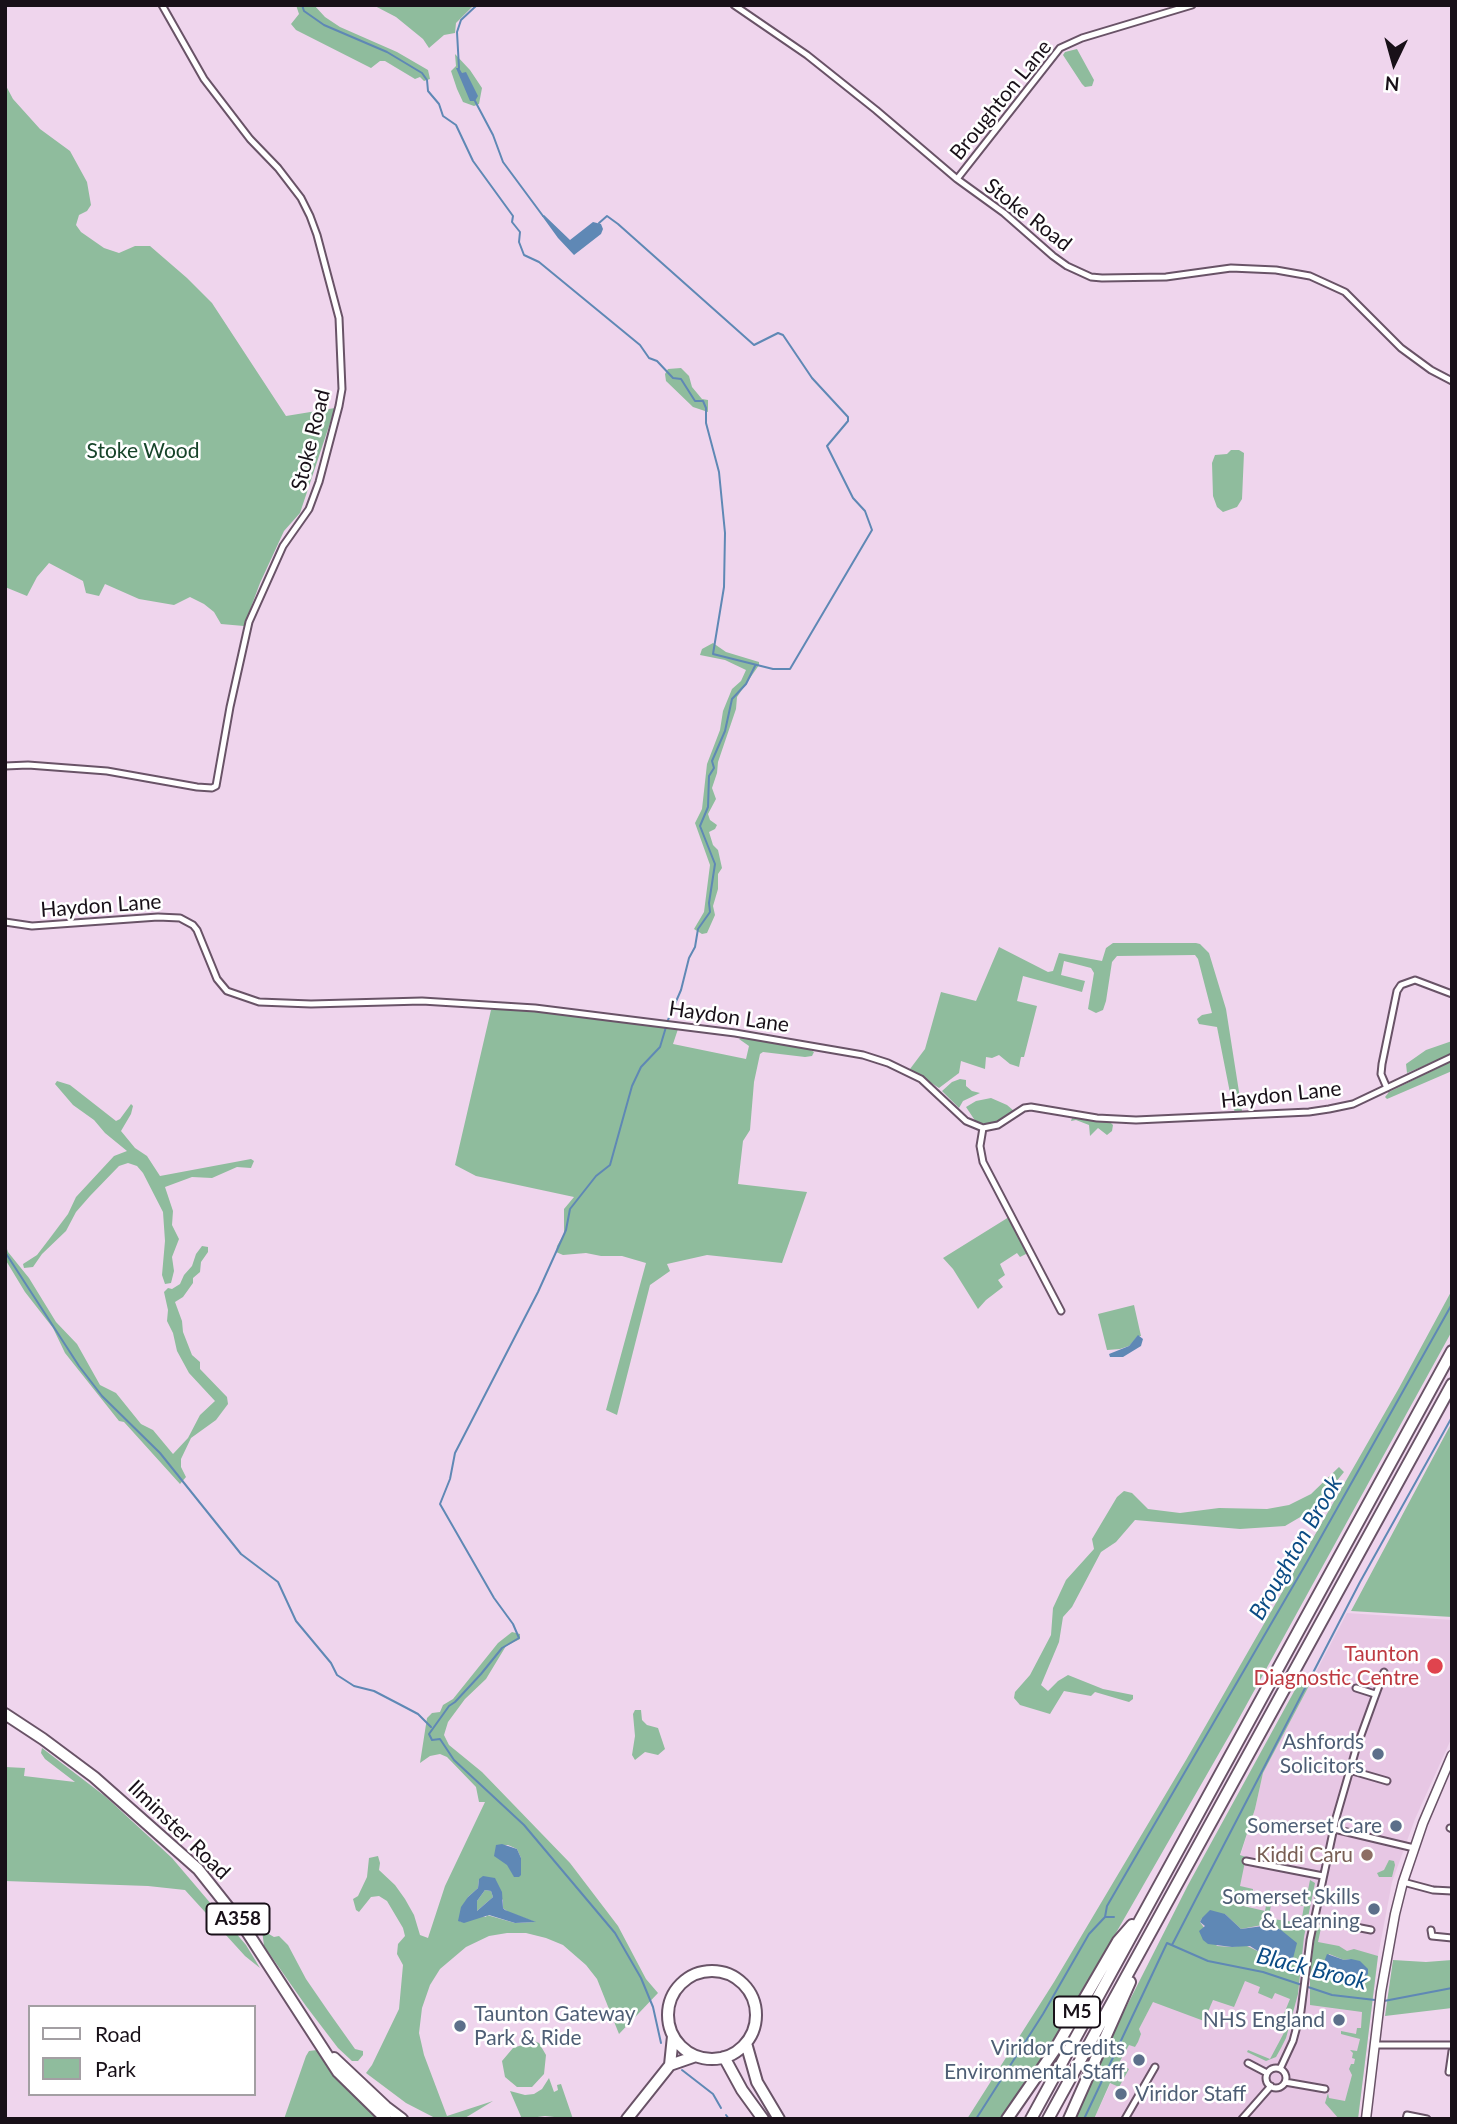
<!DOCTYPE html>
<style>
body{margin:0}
#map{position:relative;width:1457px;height:2124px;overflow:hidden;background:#efd5ed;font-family:Lato,sans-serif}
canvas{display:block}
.frame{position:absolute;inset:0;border:7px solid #181018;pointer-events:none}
.legend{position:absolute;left:28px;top:2005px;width:228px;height:91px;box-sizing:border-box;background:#fff;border:2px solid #a39fa3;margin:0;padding:9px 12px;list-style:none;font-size:21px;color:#181018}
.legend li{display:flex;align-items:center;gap:14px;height:35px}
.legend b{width:35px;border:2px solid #a39fa3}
.north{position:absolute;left:1359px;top:28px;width:70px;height:70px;-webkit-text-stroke:5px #fff;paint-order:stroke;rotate:185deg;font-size:19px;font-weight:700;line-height:28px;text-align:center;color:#181018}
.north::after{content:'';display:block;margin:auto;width:24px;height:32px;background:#181018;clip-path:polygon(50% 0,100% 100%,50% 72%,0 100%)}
</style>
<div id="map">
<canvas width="1457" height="2124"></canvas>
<div class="frame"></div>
<ul class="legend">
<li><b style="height:9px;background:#fff"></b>Road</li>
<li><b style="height:19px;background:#8fbc9d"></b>Park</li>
</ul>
<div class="north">N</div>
</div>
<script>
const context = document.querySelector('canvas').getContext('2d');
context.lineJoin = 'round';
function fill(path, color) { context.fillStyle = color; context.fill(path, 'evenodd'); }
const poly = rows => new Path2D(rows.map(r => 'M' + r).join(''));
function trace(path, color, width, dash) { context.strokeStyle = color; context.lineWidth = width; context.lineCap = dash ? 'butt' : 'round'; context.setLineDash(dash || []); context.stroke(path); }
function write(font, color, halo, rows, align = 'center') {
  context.font = font + ' Lato,sans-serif'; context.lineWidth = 5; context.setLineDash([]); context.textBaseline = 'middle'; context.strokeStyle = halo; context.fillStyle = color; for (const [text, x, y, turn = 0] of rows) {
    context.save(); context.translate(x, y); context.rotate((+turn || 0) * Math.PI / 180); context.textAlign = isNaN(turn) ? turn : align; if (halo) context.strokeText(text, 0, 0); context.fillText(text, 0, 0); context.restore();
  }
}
fill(poly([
 [1347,1613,1452,1620,1452,1737,1415,1819,1392,1882,1378,1956,1358,2119,1094,2119,1129,2044,1135,2047,1141,2034,1139,2029,1170,1968,1233,1879,1255,1809,1263,1773]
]), '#e7c7e4');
fill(poly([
 [296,5,314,5,325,17,340,27,397,52,428,70,430,79,424,81,420,77,415,79,385,61,380,61,371,68,296,30,291,24,299,14],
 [373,5,474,5,456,23,455,33,444,35,429,48,423,39,396,17],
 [1077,49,1094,80,1092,86,1085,87,1082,84,1063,55,1065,52],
 [455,54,470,70,482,88,479,104,474,106,463,102,457,89,451,71,456,66],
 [5,84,13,99,40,129,70,151,87,182,91,205,87,211,79,215,76,225,81,232,104,248,119,253,135,246,150,246,187,278,212,303,286,416,335,408,300,513,284,531,260,583,244,626,221,624,214,612,204,604,190,597,174,605,139,599,105,584,99,596,86,593,83,581,49,563,37,577,27,596,5,587],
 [681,368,689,376,692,387,702,399,708,400,708,412,693,407,666,381,665,374,668,369],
 [1231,450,1239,450,1244,453,1242,499,1237,507,1223,512,1217,507,1213,496,1212,463,1215,455,1227,454],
 [713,643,726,652,759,662,759,665,737,697,736,709,718,762,717,773,712,788,716,799,708,814,710,820,717,825,715,829,709,832,713,845,718,850,722,868,718,874,718,889,713,906,715,915,707,933,702,934,694,929,704,912,710,865,695,823,702,809,707,764,720,730,723,711,732,689,741,681,746,670,725,660,700,655,702,649],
 [1113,943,1196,943,1200,944,1209,953,1226,1009,1242,1111,1235,1112,1233,1108,1217,1027,1199,1024,1197,1019,1202,1015,1212,1013,1198,959,1195,955,1117,956,1112,962,1106,1001,1103,1010,1096,1013,1088,1009,1094,973,1091,968,1064,961,1061,975,1085,981,1082,992,1023,976,1017,1001,1037,1006,1025,1053,1024,1057,1021,1057,1019,1067,1010,1064,999,1055,992,1058,986,1057,985,1069,961,1061,959,1073,939,1088,910,1069,925,1049,941,992,976,1001,999,947,1048,972,1053,971,1059,953,1102,961,1106,948],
 [513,1009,678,1029,673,1044,746,1059,749,1046,739,1039,741,1038,805,1047,814,1052,812,1056,805,1057,763,1052,760,1054,754,1082,750,1130,743,1141,738,1184,807,1192,782,1263,707,1255,667,1264,670,1271,650,1285,617,1415,606,1410,646,1263,622,1256,601,1256,586,1253,563,1255,556,1252,557,1246,564,1234,564,1209,574,1197,476,1176,455,1165,491,1010],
 [1452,1041,1452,1054,1407,1073,1406,1064,1426,1050],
 [1452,1061,1452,1071,1387,1099,1385,1097,1389,1092],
 [960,1079,966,1080,966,1086,972,1091,980,1093,963,1101,959,1108,942,1091,952,1082],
 [57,1081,70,1085,116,1121,120,1119,131,1104,133,1106,131,1114,121,1131,135,1148,147,1156,160,1176,251,1159,254,1161,251,1168,237,1167,212,1178,192,1177,165,1187,173,1211,172,1225,179,1239,172,1257,174,1271,171,1283,165,1284,162,1275,165,1241,163,1212,143,1173,137,1166,128,1163,119,1166,90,1196,76,1212,66,1231,42,1254,33,1267,24,1268,23,1264,37,1255,50,1238,68,1214,76,1197,114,1156,127,1151,105,1133,94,1120,73,1105,55,1084],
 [991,1098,1007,1105,1014,1111,1002,1120,989,1125,976,1122,966,1107,976,1101],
 [1072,1118,1110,1122,1113,1125,1112,1131,1107,1135,1098,1128,1090,1136,1089,1125,1076,1120,1071,1121],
 [1009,1217,1028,1253,1020,1257,1017,1253,1000,1264,1005,1275,998,1280,1003,1287,986,1300,978,1309,953,1269,943,1258],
 [5,1243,8,1252,29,1278,56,1322,77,1344,100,1385,116,1393,141,1424,153,1430,173,1454,188,1438,200,1415,215,1401,189,1373,177,1351,173,1333,167,1321,168,1310,164,1292,168,1288,172,1289,180,1284,184,1275,192,1266,196,1254,202,1246,208,1247,208,1252,201,1262,200,1272,193,1278,193,1283,183,1297,175,1302,182,1321,183,1332,192,1355,200,1362,200,1369,227,1397,228,1404,216,1420,191,1438,181,1459,181,1467,186,1477,180,1484,124,1422,119,1421,65,1353,53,1328,25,1292,5,1259],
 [1452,1290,1452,1331,1237,1722,1066,2020,1037,2068,1002,2119,967,2119,1054,1982,1186,1760,1399,1388],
 [1134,1305,1141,1336,1138,1336,1129,1346,1120,1349,1107,1350,1098,1314],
 [1452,1422,1452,1617,1351,1611],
 [1339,1467,1344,1472,1314,1509,1285,1526,1240,1529,1135,1520,1116,1542,1101,1552,1072,1607,1063,1617,1059,1642,1041,1685,1048,1691,1058,1681,1068,1675,1103,1689,1133,1695,1133,1699,1129,1702,1095,1692,1091,1696,1064,1691,1050,1714,1020,1705,1014,1698,1015,1692,1030,1675,1051,1635,1053,1608,1066,1580,1094,1549,1092,1539,1117,1497,1124,1491,1132,1493,1148,1509,1180,1513,1219,1508,1267,1509,1289,1505,1311,1494],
 [512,1632,520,1634,520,1639,506,1646,486,1679,465,1699,448,1722,444,1735,449,1745,482,1772,570,1863,618,1926,646,1979,658,1993,619,2034,597,1979,586,1965,563,1945,546,1938,526,1933,507,1933,489,1936,466,1947,440,1969,430,1985,422,2008,419,2033,424,2055,447,2116,493,2101,465,2118,437,2119,406,2103,366,2073,372,2065,399,2009,403,1965,397,1954,398,1944,405,1936,403,1928,387,1901,379,1896,371,1897,359,1912,356,1910,353,1899,358,1896,367,1877,369,1858,378,1856,380,1863,379,1870,395,1885,405,1899,414,1915,420,1935,428,1938,445,1886,485,1802,479,1802,476,1787,447,1757,440,1754,430,1756,420,1763,427,1718,432,1713,440,1712,443,1705,453,1699,498,1643],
 [497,1845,508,1845,517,1849,521,1858,521,1874,514,1876],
 [479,1879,503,1900,503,1908,508,1912,535,1922,515,1923,487,1915,486,1917,481,1916,460,1922,468,1897,478,1888],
 [1302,1677,1311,1682,1263,1773,1255,1809,1240,1855,1246,1857,1240,1886,1253,1889,1253,1892,1243,1890,1239,1905,1265,1911,1268,1895,1274,1896,1277,1900,1272,1900,1269,1916,1273,1919,1301,1923,1304,1906,1298,1905,1297,1899,1306,1900,1310,1880,1315,1883,1304,1937,1298,1994,1286,2038,1281,2048,1276,2057,1266,2061,1247,2052,1248,2050,1270,2059,1286,2029,1279,2026,1290,1999,1275,1993,1272,1999,1258,1993,1260,1987,1245,1981,1234,2007,1213,2000,1204,2021,1153,2002,1139,2029,1141,2034,1138,2042,1135,2047,1129,2045,1119,2063,1129,2069,1119,2087,1110,2083,1094,2119,1074,2119,1101,2057,1188,1885],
 [1225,1914,1241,1929,1262,1925,1277,1927,1289,1938,1272,1958,1245,1945,1232,1947,1217,1946,1200,1922,1202,1918],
 [635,1710,641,1710,642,1720,647,1725,658,1728,665,1749,658,1755,645,1752,635,1760,632,1755,635,1736,633,1714],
 [42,1748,106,1797,172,1858,246,1945,260,1968,245,1956,185,1890,148,1886,5,1881,5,1767,25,1768,24,1776,75,1782,45,1759,41,1753],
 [1389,1860,1394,1861,1395,1865,1392,1877,1379,1877,1377,1873,1384,1870],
 [485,1890,491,1891,493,1897,477,1911,477,1901],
 [1319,1927,1321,1928,1318,1942,1339,1946,1347,1951,1354,1949,1378,1956,1358,2119,1339,2119,1325,2103,1328,2093,1329,2098,1345,2101,1352,2075,1349,2069,1351,2064,1354,2064,1355,2059,1352,2058,1353,2053,1350,2050,1357,2051,1360,2039,1341,2034,1341,2031,1356,2034,1357,2028,1361,2028,1362,2012,1310,2005,1310,1972,1315,1932],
 [1329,1954,1344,1960,1351,1959,1354,1982,1344,1977,1335,1978,1326,1974],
 [262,1930,274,1937,279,1936,288,1945,306,1979,328,2011,355,2049,363,2051,363,2055,358,2061,352,2061,338,2048,306,2006,264,1946],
 [1393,1960,1426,1962,1452,1960,1452,2008,1385,2016],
 [534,2041,539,2043,546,2055,544,2074,532,2087,517,2087,505,2077,502,2061,513,2048],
 [317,2050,336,2078,380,2119,284,2119,306,2056,309,2051],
 [549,2078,554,2092,558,2090,557,2085,561,2084,573,2119,545,2116,522,2119,510,2091,525,2095,534,2094,542,2089]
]), '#8fbc9d');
fill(poly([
 [456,68,459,68,462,73,466,72,478,96,475,101,470,101],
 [544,215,570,240,593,222,601,224,603,229,601,234,574,255,558,238,542,216],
 [1138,1335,1143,1339,1141,1346,1123,1357,1110,1357,1109,1354,1129,1346],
 [502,1844,517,1849,521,1858,521,1875,519,1877,514,1877,507,1865,494,1856,496,1845],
 [483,1876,495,1878,502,1892,503,1908,505,1910,536,1922,515,1923,489,1915,464,1923,458,1921,461,1907,468,1897,478,1888,479,1879],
 [485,1890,491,1891,493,1897,477,1911,477,1901],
 [1210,1910,1225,1914,1241,1929,1270,1925,1281,1930,1297,1943,1291,1966,1264,1955,1250,1946,1232,1947,1208,1944,1203,1940,1199,1931,1205,1926,1200,1922,1202,1918],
 [1327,1954,1344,1960,1351,1959,1360,1961,1368,1969,1368,1974,1360,1982,1354,1982,1344,1977,1331,1977,1321,1970]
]), '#5f88b5');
trace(poly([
 [302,5,304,11,324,25,387,52,422,73,427,80,428,91,439,104,443,116,456,125,473,161,513,216,512,222,520,232,519,242,524,255,539,262,640,345,649,358,657,361,673,378,681,379,695,401,703,401,706,408,706,423,719,472,725,533,724,587,713,654,773,669,790,669,872,530,865,511,853,498,827,446,848,421,848,417,812,378,783,335,778,333,754,345,618,224,607,216,599,223],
 [459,68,457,32,461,20,477,5],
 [475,101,493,135,503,162,543,216],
 [668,1020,681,990,689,958,695,947,698,929,710,912,709,903,715,864,700,826,708,807,709,776,714,768,712,761,725,731,732,699,746,684,755,666],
 [5,1252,79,1366,102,1396,160,1453,241,1554,278,1582,296,1621,331,1663,337,1675,354,1686,374,1691,399,1704,418,1714,431,1727],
 [1105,1917,1107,1906,1307,1562,1452,1304],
 [1172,1945,1360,1582,1452,1417],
 [1384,2001,1452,1988],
 [661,2043,653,2007,641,1978,615,1933,524,1825,454,1760,440,1739,432,1740,429,1734,449,1706,455,1702,481,1674,502,1648,519,1638,513,1624,494,1598,440,1504,450,1479,455,1453,538,1292,566,1230,570,1209,596,1176,610,1165,632,1086,641,1067,660,1047,666,1027],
 [682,2070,713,2094,721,2108],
 [726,2115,729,2119],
 [976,2119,1043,2014,1089,1934,1105,1917,1114,1917],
 [1084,2119,1167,1943,1208,1961,1263,1972,1332,1995,1375,2000]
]), '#5f88b5', 2);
const street = poly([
 [734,5,807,55,876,110,957,179,1004,213,1053,256,1067,266,1091,277,1102,278,1166,277,1231,268,1276,270,1310,276,1345,292,1401,348,1431,370,1452,381],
 [957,179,1060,48,1082,38,1192,5],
 [5,766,28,765,107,771,197,787,212,788,216,786,230,707,249,622,283,546,309,509,319,482,339,406,342,389,339,318,317,235,310,216,301,198,278,168,250,139,204,79,162,5],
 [5,922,32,926,158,917,180,918,193,925,197,930,217,979,227,991,259,1002,311,1004,422,1001,535,1008,735,1033,863,1055,888,1063,921,1079,966,1121,983,1128,998,1125,1024,1108,1031,1107,1097,1118,1136,1120,1309,1112,1329,1109,1353,1104,1452,1057],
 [1387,1088,1381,1074,1382,1064,1397,991,1401,985,1415,980,1452,994],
 [983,1128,980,1146,983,1162,1061,1311],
 [1356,1688,1375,1694],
 [1349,1770,1387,1781],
 [1450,1828,1452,1829],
 [1334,1829,1414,1848],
 [1246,1861,1323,1876],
 [1403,1882,1433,1890,1452,1891],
 [1314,1919,1371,1930],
 [1431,1930,1432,1936,1452,1938],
 [1375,2045,1452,2045],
 [1248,2063,1267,2073],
 '1266 2078a10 10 0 1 1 20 0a10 10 0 1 1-20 0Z',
 [1280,2069,1293,2041,1301,2011,1310,1940,1336,1818,1356,1749,1384,1672],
 [1449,2072,1452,2051],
 [1285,2082,1325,2089],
 [1125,2119,1155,2067],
 [1242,2119,1271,2086],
 [1406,2119,1407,2115,1427,2119]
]);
const secondary = poly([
 [1366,2119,1381,1992,1395,1914,1403,1882,1423,1823,1452,1755]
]);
const highway = poly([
 [5,1714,43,1739,94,1777,198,1869,244,1927,338,2072,386,2119],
 '668 2015a44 44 0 1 1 88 0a44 44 0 1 1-88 0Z',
 [746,2043,757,2082,779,2119],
 [724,2057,742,2090,763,2119],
 [334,2058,386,2107,402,2119],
 [670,2065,673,2036],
 [627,2119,670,2065,696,2056],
 [1007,2119,1054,2051,1118,1941,1132,1925],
 [1031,2119,1452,1351],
 [1048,2119,1452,1384],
 [1069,2119,1130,1982]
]);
trace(street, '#695367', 9);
trace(secondary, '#695367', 11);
trace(highway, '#695367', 14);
trace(street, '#fff', 5);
trace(secondary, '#fff', 8);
trace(highway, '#fff', 10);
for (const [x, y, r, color] of [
 [1435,1666,9,"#e0444e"],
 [1378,1754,7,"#5c6f8a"],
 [1396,1826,7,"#5c6f8a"],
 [1367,1855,7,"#8d6e63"],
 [1374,1909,7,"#5c6f8a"],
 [1339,2020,7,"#5c6f8a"],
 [460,2026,7,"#5c6f8a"],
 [1139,2060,7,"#5c6f8a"],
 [1121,2094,7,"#5c6f8a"]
]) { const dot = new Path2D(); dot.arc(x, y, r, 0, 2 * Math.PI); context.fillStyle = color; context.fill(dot); trace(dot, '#fff', 2.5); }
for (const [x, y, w] of [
 [238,1919,63],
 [1077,2012,46]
]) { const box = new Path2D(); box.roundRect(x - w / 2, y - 15.5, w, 31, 5); context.fillStyle = '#fff'; context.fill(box); trace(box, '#181018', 2); }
write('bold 19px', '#181018', null, [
 ["A358",238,1919],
 ["M5",1077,2012]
]);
write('21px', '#181018', '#fff', [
 ["Broughton Lane",1001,100,-51],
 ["Stoke Road",1028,215,38],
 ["Stoke Road",311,440,-76],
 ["Haydon Lane",101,906,-4],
 ["Haydon Lane",729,1017,8],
 ["Haydon Lane",1281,1095,-6],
 ["Ilminster Road",179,1830,44]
]);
write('21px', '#17442a', '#fff', [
 ["Stoke Wood",143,451]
]);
write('21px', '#be3a42', '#fff', [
 ["Taunton",1419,1654],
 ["Diagnostic Centre",1419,1678]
], 'right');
write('21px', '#4e5e75', '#fff', [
 ["Ashfords",1364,1742],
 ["Solicitors",1364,1766],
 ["Somerset Care",1382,1826],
 ["Somerset Skills",1360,1897],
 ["& Learning",1360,1921],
 ["Taunton Gateway",474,2014,"left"],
 ["Park & Ride",474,2038,"left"],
 ["NHS England",1325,2020],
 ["Viridor Credits",1125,2048],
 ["Environmental Staff",1125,2072],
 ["Viridor Staff",1135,2094,"left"]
], 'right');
write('21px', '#785e54', '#fff', [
 ["Kiddi Caru",1353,1855]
], 'right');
write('italic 23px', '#0c4c85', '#fff', [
 ["Broughton Brook",1296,1548,-60],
 ["Black Brook",1312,1969,14]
]);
</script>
